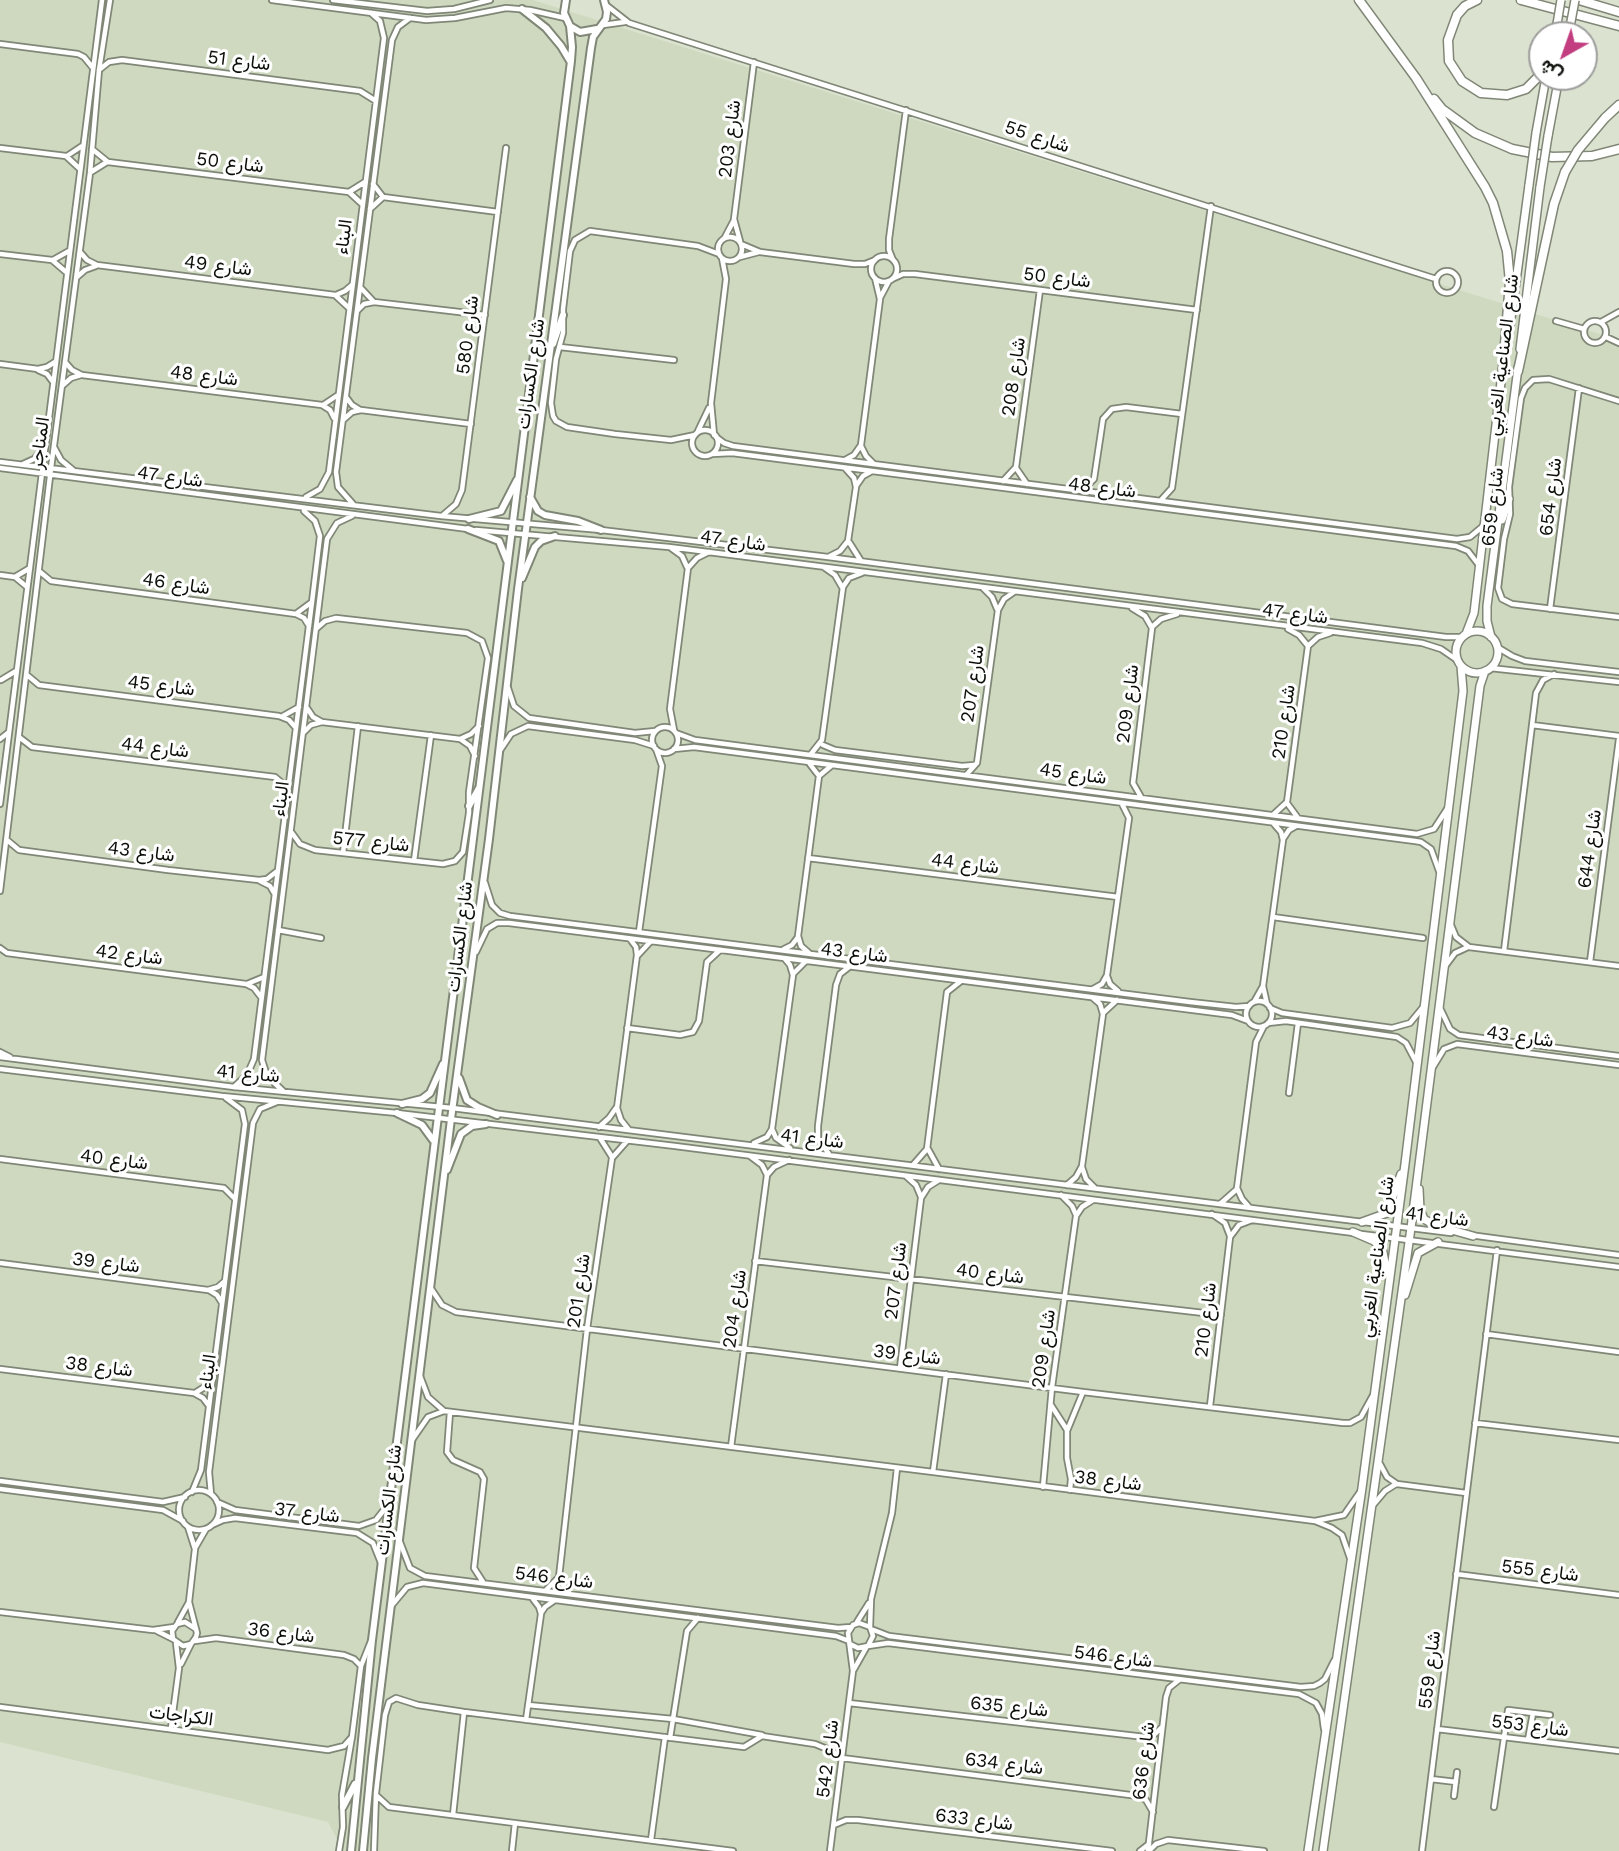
<!DOCTYPE html>
<meta charset="utf-8">
<style>
body{margin:0}
#map{position:relative;width:1619px;height:1851px;overflow:hidden;background:#dbe3d0;font-family:"Work Sans",Vazirmatn,sans-serif}
canvas{display:block}
.north{position:absolute;left:1528px;top:21px;width:70px;height:70px;box-sizing:border-box;background:#fff;border:2px solid #9e9f9d;border-radius:50%;rotate:220deg;font-size:19px;font-weight:700;line-height:28px;text-align:center;color:#0c0f09}
.north::after{content:'';display:block;margin:auto;width:24px;height:32px;background:#c23e81;clip-path:polygon(50% 0,100% 100%,50% 72%,0 100%)}
</style>
<div id="map">
<canvas width="1619" height="1851"></canvas>
<div class="north">ش</div>
</div>
<script>
const context = document.querySelector('canvas').getContext('2d');
context.lineJoin = 'round';
function fill(path, color) { context.fillStyle = color; context.fill(path, 'evenodd'); }
const poly = rows => new Path2D(rows.map(r => 'M' + r).join(''));
function trace(path, color, width, dash) { context.strokeStyle = color; context.lineWidth = width; context.lineCap = dash ? 'butt' : 'round'; context.setLineDash(dash || []); context.stroke(path); }
function write(font, color, halo, rows, align = 'center') {
  context.font = font + ' "Work Sans",Vazirmatn,sans-serif'; context.lineWidth = 6; context.setLineDash([]); context.textBaseline = 'middle'; context.strokeStyle = halo; context.fillStyle = color; for (const [text, x, y, turn = 0] of rows) {
    context.save(); context.translate(x, y); context.rotate((+turn || 0) * Math.PI / 180); context.textAlign = isNaN(turn) ? turn : align; if (halo) context.strokeText(text, 0, 0); context.fillText(text, 0, 0); context.restore();
  }
}
fill(poly([
 [0,0,533,0,1619,340,1619,1851,343,1851,328,1822,0,1742]
]), '#ced9c0');
const street = poly([
 [272,0,426,20,455,18,506,8,530,10,565,18],
 [333,0,427,11,454,9,490,0],
 [606,5,629,23,1436,279],
 [603,25,625,22],
 [0,44,78,54,84,57,93,68],
 [99,70,109,62,122,60,360,91,376,101],
 [0,148,66,156,80,169],
 [92,149,108,162,349,192,362,204],
 [67,156,82,146],
 [91,172,107,162],
 [373,184,383,197,498,212],
 [349,192,365,182],
 [370,209,383,197],
 '718 249a12 12 0 1 1 24 0a12 12 0 1 1-24 0Z',
 [725,237,734,220],
 [740,241,734,219,754,62],
 [741,244,760,252,854,264,865,264,875,260],
 [80,252,87,260,97,265,335,295,349,308],
 [0,254,52,260,66,272],
 '871 269a13 13 0 1 1 26 0a13 13 0 1 1-26 0Z',
 [740,257,759,252],
 [53,260,69,251],
 [893,260,889,250,889,239,906,110],
 '1436 282a11 11 0 1 1 22 0a11 11 0 1 1-22 0Z',
 [77,277,85,270,96,266],
 [892,279,903,274,915,274,1197,310],
 [360,287,373,301],
 [336,295,345,291,352,285],
 [880,298,889,281],
 [357,311,364,304,374,302,485,315],
 '1584 332a11 11 0 1 1 22 0a11 11 0 1 1-22 0Z',
 [1556,321,1584,329],
 [1601,322,1619,312],
 [1606,337,1619,343],
 [560,347,674,360],
 [65,362,72,370,82,375,322,405,330,410,334,418],
 [0,364,38,369,47,367,55,362],
 [38,370,47,374,53,382],
 [62,386,71,378,81,375],
 [346,397,352,405,360,410],
 [1619,401,1549,379,1533,380,1525,388,1521,398,1509,487,1510,514,1504,539,1498,588,1502,599,1512,604,1619,617],
 [323,405,338,395],
 [343,420,352,412,361,410,471,424],
 '692 443a13 13 0 1 1 26 0a13 13 0 1 1-26 0Z',
 [698,431,709,408],
 [695,435,671,440,615,434,567,427,556,421,553,416,551,403,556,359,563,333,563,309,570,251,575,240,590,231,698,246,719,254],
 [714,435,711,403,726,279,722,258],
 [716,437,724,443,733,446,1457,539,1470,537,1482,527],
 [861,446,866,456,874,464],
 [54,447,61,460,73,470],
 [712,454,732,453,1456,546,1468,551,1478,564],
 [845,460,854,455,861,445,880,299,875,278],
 [0,462,441,516,601,530,828,557,1446,637,1462,637],
 [23,464,34,459,44,448],
 [0,468,468,529],
 [1016,468,1027,484],
 [1003,481,1016,467,1040,290],
 [856,486,863,476,872,471],
 [1084,489,1094,479,1103,419,1112,409,1126,407,1182,414],
 [306,497,320,489,329,472,384,38,380,21,371,13],
 [1162,499,1172,488,1211,206],
 [353,504,338,487,336,472,392,40,398,27,410,18],
 [442,516,456,504,462,490,506,148],
 [476,530,669,547,1422,643,1441,649,1457,660],
 [849,542,861,561],
 [671,548,682,556,687,567],
 [830,556,840,551,848,541,856,487,854,478,845,468],
 [825,568,835,575,842,587],
 [39,571,51,581,296,614,304,618,309,626],
 [0,575,15,577,27,587],
 [15,577,30,568],
 [983,588,992,597,997,609],
 [1132,608,1145,616,1152,628,1133,783,1141,797],
 [1550,609,1579,388],
 [297,613,312,602],
 [1152,627,1161,619,1177,614],
 [1288,629,1299,635,1308,646],
 [1497,647,1512,656,1525,661,1619,672],
 [1490,668,1619,682],
 [27,675,39,685,279,716,289,720,296,728],
 [1,680,16,671],
 [508,688,514,706,529,718,635,733,655,731],
 [307,708,313,717,322,722,460,739,471,734,479,726],
 [283,716,299,707],
 [1532,725,1619,736],
 '652 740a13 13 0 1 1 26 0a13 13 0 1 1-26 0Z',
 [674,730,670,709,688,568,697,558,709,552],
 [303,733,311,725,322,722],
 [676,733,695,740,1417,834,1434,829,1447,809],
 [19,737,32,747,275,777,288,788],
 [0,739,9,732],
 [460,739,470,746,475,756],
 [823,745,835,750,962,766,974,765],
 [501,749,511,734,528,726,635,740,654,746],
 [674,749,694,747,1415,841,1421,842,1431,849,1439,871],
 [811,754,822,740,843,587,849,578,862,573],
 [809,763,819,776],
 [967,774,977,763,998,610,1004,599,1014,592],
 [1287,803,1298,818],
 [0,804,102,0],
 [1274,814,1287,802,1308,646,1318,637,1330,633],
 [292,833,300,844,315,850,443,864,455,861,463,852,469,813,469,792,488,658,482,641,467,633,336,618,325,621,317,628],
 [1283,839,1289,830,1296,826],
 [7,840,19,850,168,870,259,880,267,879,276,872],
 [343,853,358,726],
 [808,858,1118,897],
 [414,861,431,735],
 [260,881,270,886,274,893],
 [485,883,492,905,500,913,510,916,1190,1002,1236,1007,1249,1006],
 [0,891,51,468,90,173,99,70,110,0],
 [1273,917,1423,938],
 [1451,925,1456,937,1469,947,1619,966],
 [278,930,321,938],
 [639,932,662,766,656,749],
 [0,948,7,953,246,984,254,988,261,997],
 [784,949,792,945,798,937],
 [1504,951,1536,693,1543,680,1554,674],
 [476,952,487,929,497,923,509,923,1232,1015,1248,1021],
 [809,953,801,946,798,936,819,776,831,766],
 [638,955,651,941],
 [1590,962,1619,739],
 [1446,965,1455,953,1468,947],
 [793,974,806,961],
 [1107,976,1110,984,1118,991],
 [247,984,264,977],
 [1093,989,1102,984,1107,975,1129,818,1122,804],
 '1246 1014a13 13 0 1 1 26 0a13 13 0 1 1-26 0Z',
 [1254,1002,1263,986],
 [1267,1004,1263,986,1283,840,1281,832,1274,824],
 [1270,1008,1282,1013,1392,1028,1410,1023,1424,1006],
 [1440,1008,1450,1029,1459,1035,1619,1056],
 [1103,1013,1117,1000],
 [1268,1023,1286,1021,1397,1037,1406,1043,1416,1062],
 [627,1028,680,1035,693,1032,699,1021,707,962,720,950],
 [0,1052,10,1057],
 [0,1057,234,1087,452,1108,1451,1233],
 [1433,1067,1444,1049,1457,1044,1619,1065],
 [0,1069,222,1096,397,1113,675,1146,1619,1267],
 [234,1087,247,1075,254,1059,312,602,320,536,315,521,304,511],
 [283,1091,267,1076,262,1060,327,539,337,523,352,516],
 [1289,1093,1298,1023],
 [599,1127,609,1118,616,1108],
 [772,1129,776,1138,790,1148],
 [629,1130,621,1120,617,1108,637,955,636,947,630,939],
 [600,1138,612,1157],
 [754,1143,767,1137,772,1129,793,975,790,965,785,959],
 [928,1149,939,1169],
 [829,1154,818,1139,818,1126,836,985,840,974,849,967],
 [0,1159,224,1188,234,1198],
 [913,1165,927,1149,947,992,961,981],
 [1082,1167,1086,1179,1095,1188],
 [767,1175,774,1167,789,1160],
 [906,1176,916,1185,921,1197],
 [1067,1185,1076,1177,1082,1166,1103,1014,1100,1004,1093,998],
 [1061,1195,1072,1206,1076,1215],
 [1220,1204,1237,1189],
 [1249,1207,1242,1199,1237,1188,1256,1042,1264,1026],
 [1212,1214,1225,1223,1230,1236],
 [1470,1235,1619,1255],
 [755,1261,1221,1315],
 [0,1263,208,1290,218,1287,225,1281],
 [209,1290,217,1295,222,1303],
 [432,1290,442,1305,456,1312,1083,1392,1343,1423,1350,1423,1361,1417,1372,1397],
 [1486,1334,1619,1352],
 [900,1368,921,1198,928,1187,939,1180],
 [0,1369,194,1393,203,1398,209,1406],
 [420,1376,428,1397,444,1411],
 [195,1393,211,1383],
 [1051,1405,1067,1430],
 [1210,1406,1230,1237,1239,1225,1252,1220],
 [450,1412,447,1452,453,1460,480,1472,484,1479,474,1568,483,1582],
 [1475,1423,1619,1440],
 [412,1440,428,1417,444,1411,933,1472,1315,1521,1332,1528,1342,1535,1350,1558],
 [731,1447,767,1175,762,1165,750,1156],
 [1380,1464,1387,1477,1397,1484,1466,1493],
 [933,1472,946,1374],
 [0,1481,163,1502,185,1497],
 [1043,1487,1052,1387,1076,1216,1082,1207,1093,1200],
 [0,1489,163,1510,183,1521],
 [1070,1490,1071,1479,1067,1458,1067,1431,1083,1392],
 '179 1510a20 20 0 1 1 40 0a20 20 0 1 1-40 0Z',
 [192,1492,201,1470,245,1124,242,1110,226,1098],
 [211,1494,209,1472,253,1123,260,1109,277,1102],
 [217,1502,235,1510,359,1526,376,1520,387,1506],
 [1374,1504,1385,1491,1396,1484],
 [1315,1521,1344,1515,1360,1492],
 [212,1525,223,1520,235,1518,357,1533,373,1543,381,1563],
 [400,1542,410,1568,425,1576,838,1628,851,1627],
 [195,1548,206,1529],
 [1456,1574,1619,1595],
 [545,1591,559,1577],
 [568,1594,559,1577,587,1329,612,1158,627,1141],
 [189,1602,197,1633,196,1637,191,1644,183,1646,173,1639,172,1631,177,1624,185,1622,196,1629],
 [392,1605,407,1587,423,1583,836,1636,849,1641],
 [0,1612,153,1630,174,1627],
 [541,1613,545,1607,555,1600],
 [178,1622,189,1602,195,1549,188,1527],
 [857,1622,869,1603],
 [870,1627,871,1599,892,1513,897,1468],
 [871,1629,889,1636,1301,1687,1314,1686,1320,1683,1325,1679,1334,1661],
 [157,1631,173,1639],
 [195,1641,216,1638,344,1655,354,1659,360,1665],
 [868,1646,888,1643,1299,1694,1316,1703,1322,1714,1324,1729],
 [181,1664,191,1644],
 [853,1671,866,1648],
 [849,1703,1145,1737,1155,1734,1162,1727],
 [528,1705,673,1719,762,1735],
 [0,1707,328,1750,344,1746,352,1737],
 [526,1720,541,1614,539,1607,533,1599],
 [171,1728,179,1668,176,1643],
 [1437,1729,1619,1751],
 [670,1738,687,1631,698,1618],
 [1528,1740,1533,1713],
 [1431,1779,1456,1782],
 [377,1796,389,1807,733,1851],
 [1454,1796,1457,1772],
 [1494,1807,1508,1710,1550,1715],
 [453,1815,464,1712],
 [834,1825,846,1820,858,1820,1112,1851],
 [651,1840,665,1737],
 [1150,1850,1156,1844,1168,1840,1264,1851],
 [339,1851,343,1827,342,1795,352,1737,361,1666,371,1641],
 [374,1851,376,1793,385,1715,389,1702,396,1698,418,1705,464,1712,744,1747,762,1736,815,1744,832,1751,842,1758,1138,1796,1146,1800,1153,1812],
 [512,1851,515,1823],
 [830,1851,853,1671,848,1633,853,1625,859,1623,870,1627,873,1636,868,1646,858,1648,850,1644],
 [1140,1851,1149,1844],
 [1148,1851,1166,1697,1169,1688,1179,1680],
 [1422,1851,1497,1250]
]);
const secondary = poly([
 [522,9,546,28,561,46,570,61],
 [570,26,580,32,597,29],
 [553,344,563,315],
 [530,497,538,511,545,515,578,521,601,530],
 [469,519,501,511,517,480],
 [468,529,499,541,507,561],
 [522,578,535,547,541,541,555,536],
 [469,806,479,788],
 [459,1078,467,1100,478,1107,497,1115],
 [402,1104,422,1099,430,1093,443,1064],
 [397,1113,422,1125,433,1140],
 [447,1170,461,1134,472,1126,486,1124],
 [343,1807,355,1784],
 [351,1851,372,1640,571,61,572,47,570,26,564,13,566,0],
 [363,1851,372,1758,451,1119,489,839,518,589,591,48,593,37,606,19,607,12,604,0]
]);
const primary = poly([
 [1554,35,1557,24],
 [1536,133,1546,77],
 [1548,136,1559,77],
 [1509,333,1529,185],
 [1520,349,1540,187],
 [1502,520,1509,499],
 '1456 652a21 21 0 1 1 42 0a21 21 0 1 1-42 0Z',
 [1466,634,1474,613,1503,365],
 [1491,637,1487,621,1487,606,1518,368],
 [1419,1189,1420,1210,1424,1219,1434,1225,1473,1236],
 [1362,1222,1387,1213,1401,1174],
 [1353,1232,1374,1241,1382,1248,1387,1272],
 [1405,1295,1418,1253,1438,1242],
 [1308,1851,1362,1488,1405,1164,1463,691,1461,666],
 [1323,1851,1411,1228,1480,686,1485,671]
]);
const highway = poly([
 [1359,0,1416,78,1485,187,1493,203,1507,251,1510,282,1503,369],
 [1477,0,1465,6,1457,15,1448,40,1449,61,1462,81,1481,93,1507,95,1526,89,1542,73],
 [1521,0,1619,26],
 [1579,0,1619,12],
 [1434,99,1442,109,1475,133,1512,149,1552,157,1592,156,1619,149],
 [1605,118,1619,105],
 [1518,371,1554,204,1565,172]
]);
trace(street, '#808777', 8);
trace(secondary, '#808777', 10);
trace(primary, '#808777', 10);
trace(highway, '#808777', 11);
trace(street, '#fff', 4.5);
trace(secondary, '#fff', 6);
trace(primary, '#fff', 7);
trace(highway, '#fff', 8);
const primaryBridge = poly([
 [1557,24,1561,0],
 [1570,27,1575,0],
 [1529,185,1536,133],
 [1540,187,1548,136]
]);
const highwayBridge = poly([
 [1565,172,1578,150,1605,118]
]);
trace(primaryBridge, '#808777', 10, []);
trace(highwayBridge, '#808777', 11, []);
trace(primaryBridge, '#fff', 7);
trace(highwayBridge, '#fff', 8);
write('19px', '#0c0f09', '#fff', [
 ["شارع 51",239,61,7],
 ["شارع 55",1037,137,18],
 ["شارع 203",730,139,-83],
 ["شارع 50",230,163,7],
 ["البناء",344,237,-83],
 ["شارع 49",218,266,7],
 ["شارع 50",1057,278,7],
 ["شارع 580",468,335,-83],
 ["شارع الصناعية الغربي",1503,355,-83],
 ["شارع الكسارات",531,374,-82],
 ["شارع 48",204,376,7],
 ["شارع 208",1014,377,-82],
 ["المناجر",40,443,-82],
 ["شارع 47",170,477,8],
 ["شارع 48",1102,488,7],
 ["شارع 654",1551,497,-83],
 ["شارع 659",1493,507,-83],
 ["شارع 47",733,541,8],
 ["شارع 46",176,584,8],
 ["شارع 47",1295,614,7],
 ["شارع 207",973,684,-82],
 ["شارع 45",161,686,7],
 ["شارع 209",1128,704,-83],
 ["شارع 210",1284,722,-82],
 ["شارع 44",155,748,7],
 ["شارع 45",1073,774,8],
 ["البناء",281,799,-83],
 ["شارع 577",371,842,6],
 ["شارع 644",1590,849,-82],
 ["شارع 43",141,852,7],
 ["شارع 44",965,864,7],
 ["شارع الكسارات",460,937,-83],
 ["شارع 43",854,953,7],
 ["شارع 42",129,955,7],
 ["شارع 43",1520,1037,8],
 ["شارع 41",248,1074,5],
 ["شارع 41",812,1139,7],
 ["شارع 40",114,1160,7],
 ["شارع 41",1437,1217,7],
 ["شارع الصناعية الغربي",1377,1257,-82],
 ["شارع 39",106,1263,7],
 ["شارع 40",990,1274,7],
 ["شارع 207",896,1281,-83],
 ["شارع 201",579,1291,-82],
 ["شارع 204",735,1309,-82],
 ["شارع 210",1206,1320,-83],
 ["شارع 209",1044,1349,-82],
 ["شارع 39",907,1355,7],
 ["شارع 38",99,1367,7],
 ["البناء",208,1372,-82],
 ["شارع 38",1108,1481,7],
 ["شارع الكسارات",389,1500,-83],
 ["شارع 37",307,1513,7],
 ["شارع 555",1540,1571,7],
 ["شارع 546",554,1578,7],
 ["شارع 36",281,1633,7],
 ["شارع 546",1113,1657,7],
 ["شارع 559",1430,1670,-83],
 ["شارع 635",1009,1707,6],
 ["الكراجات",181,1716,7],
 ["شارع 553",1530,1726,7],
 ["شارع 542",828,1759,-83],
 ["شارع 636",1144,1761,-83],
 ["شارع 634",1004,1764,7],
 ["شارع 633",974,1820,7]
]);
</script>
